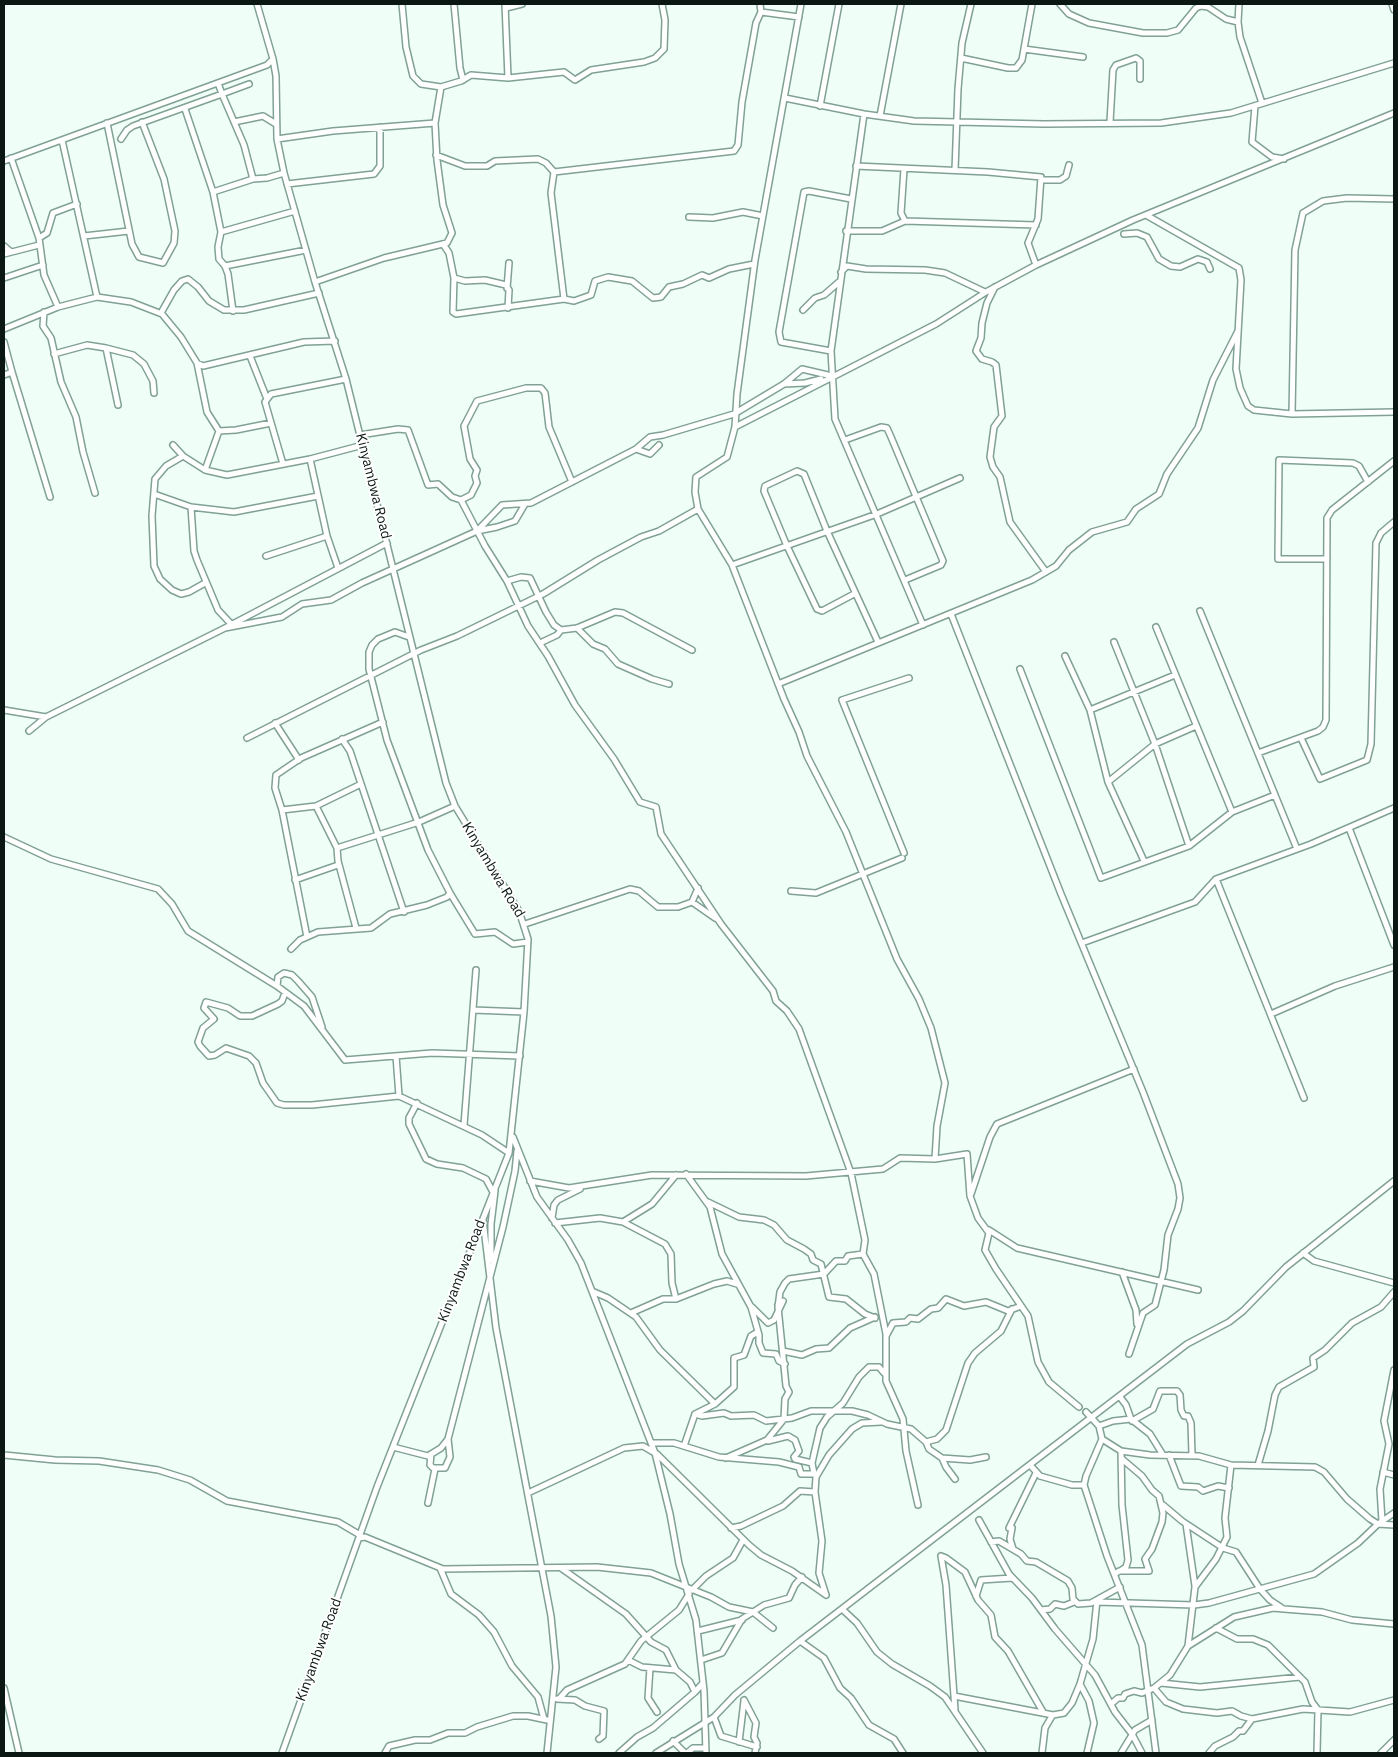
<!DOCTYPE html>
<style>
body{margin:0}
#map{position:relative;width:1398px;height:1757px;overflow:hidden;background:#effef7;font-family:"IBM Plex Sans",sans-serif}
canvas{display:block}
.frame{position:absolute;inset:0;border:5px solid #0a1712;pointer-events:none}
</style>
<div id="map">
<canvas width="1398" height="1757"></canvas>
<div class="frame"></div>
</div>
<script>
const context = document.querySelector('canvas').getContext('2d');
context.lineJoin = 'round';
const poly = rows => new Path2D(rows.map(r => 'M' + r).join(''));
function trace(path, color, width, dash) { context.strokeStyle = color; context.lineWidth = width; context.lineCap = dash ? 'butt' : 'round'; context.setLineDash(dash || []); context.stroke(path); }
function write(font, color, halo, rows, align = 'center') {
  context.font = font + ' "IBM Plex Sans",sans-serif'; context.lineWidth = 4; context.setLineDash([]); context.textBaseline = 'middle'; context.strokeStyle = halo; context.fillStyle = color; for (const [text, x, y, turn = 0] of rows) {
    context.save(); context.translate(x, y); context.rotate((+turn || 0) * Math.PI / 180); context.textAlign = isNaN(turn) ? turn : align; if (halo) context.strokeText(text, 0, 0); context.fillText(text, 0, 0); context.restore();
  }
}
const minor = poly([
 [402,4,406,47,413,76,421,84,441,87,461,81,471,75,508,78,564,72,575,80,591,70,644,62,655,58,664,49,665,20,662,4],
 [454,4,460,68,463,80],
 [505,4,508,78],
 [760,4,761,12],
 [801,4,755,260,737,394,735,427,727,457,696,477,695,492,698,509,732,565,784,699,799,732,807,756,846,832,897,959,919,999,931,1028,945,1083,937,1126,935,1159],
 [1060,4,1069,14,1089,23,1143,33,1167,33,1178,30,1196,8,1201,6,1208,7,1226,19,1238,22],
 [1239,4,1238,22,1240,37,1262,103],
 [1392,4,1394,10],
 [506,8,522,4],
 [1024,49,1083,57],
 [961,58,1008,68,1016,68,1022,60,1032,4],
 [273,59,276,76,277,139,284,173,315,282,346,379,446,783,455,806,519,911,528,939,524,1012,509,1153,377,1487,282,1753],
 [249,84,222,94,244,145,253,179],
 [785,98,864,114,914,121,1044,124,1161,123,1231,113,1394,63],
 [820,106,839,4],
 [1255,106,1252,142,1272,157,1284,159],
 [185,109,213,192],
 [864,114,831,351,835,419,923,625],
 [880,116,901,4],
 [234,122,263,116,276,124],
 [1110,122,1113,70,1116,65,1136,58,1140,61,1140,79],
 [107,123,132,244,139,257,163,263,174,243,175,231,164,179,142,122],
 [121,139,127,130,133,126,222,94,218,83],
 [277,139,333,131,435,123],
 [62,140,97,297],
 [436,155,465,166,487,166,495,161,538,159,546,163,554,172,551,193,564,299,456,314,453,312,454,278,449,253,443,244],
 [11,158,39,238,44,275,58,307],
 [4,161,267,65,273,59,257,4],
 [856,166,988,172,1041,177,1038,219,1028,243,1036,265],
 [904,169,901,213,905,221,1036,225],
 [955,170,958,89,962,43,971,4],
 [554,172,734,151,738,145,742,102,756,23,761,12,799,17],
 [1041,180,1060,180,1066,176,1069,165],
 [287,184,374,174,380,166,380,127],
 [295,211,221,232,218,247,219,259,225,266,306,250],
 [1146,215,1239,268,1241,280,1236,369,1240,388,1248,406,1254,410,1292,414,1394,412],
 [689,217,713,218,743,212,763,216],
 [846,231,882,231,905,221],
 [221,232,213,192,253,179,267,178,284,173],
 [1124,234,1137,233,1147,237,1159,259,1171,266,1180,267,1198,259,1207,262,1210,269],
 [84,236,129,231],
 [39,238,47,233,53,213,77,204],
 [4,246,11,252],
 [4,254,39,245],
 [225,266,228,274,233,311],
 [841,272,847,266,866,269,925,270,945,273,985,292],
 [4,278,43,265],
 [454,278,465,281,485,280,506,285,509,290,508,308],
 [315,282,384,258,447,243,452,233,443,205,437,160,435,123,441,87],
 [995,287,987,303,982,323,981,338,976,351,982,359,992,362,996,365,1002,416,994,427,990,457,993,467,1000,477,1010,522,1046,572],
 [507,288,509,263],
 [564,299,574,301,591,295,595,281,608,277,632,281,653,298,661,297,669,287,683,284,702,275,709,278,729,269,754,264],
 [803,310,815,298,824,295,839,282],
 [44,312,43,326,51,338,61,382,76,417,83,452,95,493],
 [161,313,174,290,182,281,188,279,198,287,209,301,224,310,244,310,319,293],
 [4,329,58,307,97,297,131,302,162,314,181,337,197,363,207,412,219,431,236,430,271,423],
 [4,342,12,372,4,375],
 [106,348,133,355,144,364,153,381,154,393],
 [831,351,781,342,779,332,804,192,809,191,851,199],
 [54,354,87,345,106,348,118,405],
 [250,356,267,399],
 [197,363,203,366,304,342,335,341],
 [12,372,50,497],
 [784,384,805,383,821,379],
 [1292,414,1295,250,1303,213,1323,201,1347,198,1394,199],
 [735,427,936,324,986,292,1036,265,1133,220,1394,113],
 [360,435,398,429,408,430,428,485,438,484,452,497,461,500,485,546,507,581,528,626,548,656,575,705,614,759,640,802,656,807,661,834,721,924,773,991,776,1001,787,1011,799,1029,851,1173,865,1240,863,1254,874,1274,886,1334,886,1381,903,1419,906,1451,918,1505],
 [845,440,881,427,887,428,891,437,943,561,941,565,905,580],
 [173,445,183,456,205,470,227,475,310,459,327,536],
 [636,449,650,454,659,445],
 [183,456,166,466,155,479,152,516,154,566,160,579,172,590,181,594,189,592,205,583],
 [310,459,363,445],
 [283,464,265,402,271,394,346,379],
 [205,470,219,431],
 [154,494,191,507,234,512,318,496],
 [461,500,471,495,477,483,475,476,477,470,470,459,464,426,477,401,526,388,541,388,545,393,549,427,572,482],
 [191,507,194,551,197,560,218,610,232,625],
 [477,531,497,527,515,521,525,504],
 [266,556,327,536,338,568],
 [1327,559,1278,559,1279,460,1353,463,1359,466,1368,482],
 [732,565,877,514,960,478],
 [507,581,521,577,530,578,546,612,554,625,561,630,577,628,615,612,623,613,692,650],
 [854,594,822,611,817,609,787,546,764,491,765,486,797,471,804,474,827,531,878,642],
 [1200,611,1297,849],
 [951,614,1061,894,1143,1092,1178,1184,1180,1198,1178,1209,1168,1235,1164,1270,1155,1305,1143,1313,1129,1354],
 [1156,627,1232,812],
 [225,628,282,617,302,604,331,600,362,583,477,531,502,505,531,503,636,449,650,437,663,435,734,414,784,384,802,369,832,376],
 [577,628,593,644,605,649,618,664,652,679,669,684],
 [409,637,395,632,378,639,372,645,369,652,369,669,387,740,428,850,450,893,475,934,495,932,513,944,528,942],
 [1114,642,1155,744,1189,846],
 [540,643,557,635,561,630],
 [1065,656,1090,710,1108,782,1144,861],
 [1020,669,1101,878,1189,846,1232,812,1275,795],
 [778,684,1032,580,1056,566,1069,550,1092,532,1127,522,1136,509,1159,494,1167,474,1198,428,1213,380,1238,331],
 [4,710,46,717,225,628,387,543],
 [1090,710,1175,675],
 [275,723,299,760],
 [29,731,46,717],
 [247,738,421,650,457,636,543,594,598,560,641,537,659,531,698,509],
 [1301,738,1320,779,1367,760,1371,744,1376,543,1381,533,1394,522],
 [342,739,350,751,404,912],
 [1258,753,1318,731,1323,727,1326,720,1327,518,1332,510,1394,461],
 [1108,782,1155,744,1196,726],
 [316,806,337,848,338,861,356,928],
 [282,810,316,806,359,785],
 [1349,828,1394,945],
 [4,837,51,859,158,889,172,904,188,931,277,986,304,1006,345,1060,432,1053,520,1056],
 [337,848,419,822,455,806],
 [904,853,842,700,909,678],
 [1216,879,1304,1098],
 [295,880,338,865],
 [791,891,816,893,902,858],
 [692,902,698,888],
 [525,924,630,889,639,891,658,907,678,907,692,902,715,918],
 [307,937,282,810,275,788,276,775,301,758,383,722],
 [1082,943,1195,902,1216,879,1311,844,1394,808],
 [291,949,300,940,318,932,371,928,390,914,427,905,447,897,450,893],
 [277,986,278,977,284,973,292,975,298,981,312,997,322,1027],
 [285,993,282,1001,278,1004,252,1016,240,1016,228,1008,206,1002,204,1008,214,1019,203,1028,198,1042,200,1046,209,1056,215,1055,226,1048,249,1056,256,1063,263,1083,277,1103,284,1105,312,1105,399,1096,482,1135,509,1153],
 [473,1010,524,1012],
 [1271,1014,1335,986,1394,967],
 [396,1056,399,1096],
 [417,1103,409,1118,409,1124,426,1159,437,1164,463,1168,486,1179,493,1192],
 [464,1125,476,970],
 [513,1137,537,1197,568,1240,581,1263,655,1453,670,1514,679,1564,696,1620,704,1691,706,1753],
 [686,1174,710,1207,722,1254,751,1307,759,1335,759,1343,763,1353,776,1354,779,1361,785,1364],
 [530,1181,569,1188,652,1175,806,1176,883,1169,900,1158,935,1159,967,1154,970,1196,978,1218,989,1233,985,1250,996,1269,1028,1316,1038,1362,1049,1382,1079,1407],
 [971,1194,990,1137,997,1124,1134,1069],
 [708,1202,739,1217,764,1220,774,1225,787,1240,804,1249,811,1254,813,1260,821,1264,829,1297,846,1299,865,1314,875,1318],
 [552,1218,554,1205,558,1200,580,1189],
 [483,1220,496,1328,551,1616,556,1667,547,1753],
 [623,1222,652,1204,676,1175],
 [555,1223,600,1218,623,1222,665,1244,671,1254,672,1283,676,1299],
 [989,1230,1017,1248,1198,1290],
 [1303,1253,1314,1261,1394,1283],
 [491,1260,491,1224,495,1191],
 [1122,1272,1136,1310,1137,1324],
 [594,1292,608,1298,636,1317,660,1350,715,1404],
 [752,1307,768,1323,774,1320,783,1301,778,1305],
 [631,1313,663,1299,676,1299,714,1284,727,1281,737,1284],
 [886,1336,893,1323,906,1322,910,1318,918,1319,931,1309,938,1308,946,1299,964,1306,986,1302,1008,1311,1021,1306],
 [783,1351,802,1355,816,1349,829,1348,850,1328,875,1317],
 [1120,1397,1126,1405,1131,1419,1150,1434,1163,1455],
 [1086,1412,1099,1426,1102,1439,1086,1476,1084,1485,1107,1556,1142,1645,1156,1753],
 [695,1414,715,1404,734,1387,734,1358,744,1355,751,1336,758,1332],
 [1132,1421,1153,1409,1160,1391,1177,1391,1180,1395,1181,1410,1184,1416,1188,1416,1191,1423,1192,1455],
 [1099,1426,1113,1421,1131,1419],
 [1102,1439,1121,1451,1150,1455,1199,1456,1231,1465,1315,1467,1324,1472,1347,1499,1370,1519,1378,1524,1394,1525],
 [768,1441,788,1436,795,1440,799,1451,794,1457,795,1459,812,1463],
 [926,1442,937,1439,946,1430,968,1363,975,1353,1001,1331,1012,1309],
 [651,1443,674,1443,719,1457,779,1462,799,1467,801,1474,817,1474],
 [684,1446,695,1414,702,1416,724,1413,731,1416,754,1415,766,1421,792,1418,811,1411,852,1411,868,1415,887,1424,911,1429,926,1442,929,1449,942,1458,946,1467,955,1479],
 [393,1447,428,1456,441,1448,448,1439,503,1227,515,1171,517,1151],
 [431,1454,430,1465,433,1468,445,1468,450,1457,448,1439],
 [657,1454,749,1545,761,1555,792,1571,826,1595],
 [4,1455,55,1460,99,1461,158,1470,190,1480,227,1501,338,1522,360,1535],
 [1169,1455,1181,1486,1198,1487,1203,1491,1218,1486,1229,1488],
 [726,1458,767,1440,784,1419,785,1399,789,1392,786,1386,778,1307,780,1292,785,1283,789,1279,824,1274,836,1261,845,1261,848,1256,863,1254],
 [942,1458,970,1460,986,1457],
 [1030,1465,1040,1476,1072,1485,1084,1485],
 [1258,1465,1268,1431,1275,1395,1279,1387,1314,1367,1313,1358,1325,1350,1352,1323,1381,1307,1394,1292],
 [1383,1472,1394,1475],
 [814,1474,812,1463,814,1454,820,1428,827,1417,843,1403,859,1377,869,1367,879,1367,884,1373],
 [528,1493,624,1448,643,1446,655,1453],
 [428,1503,435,1469],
 [1163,1505,1182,1521,1223,1548,1236,1552,1260,1589,1270,1600,1282,1608],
 [979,1520,1009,1574,1032,1598,1055,1629,1095,1675,1115,1712,1132,1734,1142,1753],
 [1382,1521,1380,1489,1389,1444,1384,1421,1394,1370],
 [1186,1524,1195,1586],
 [731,1528,741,1526,783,1506,800,1491,815,1492],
 [359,1538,365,1537,443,1569,597,1567,651,1573,711,1597,729,1607,753,1612,773,1628],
 [991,1542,999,1541,1021,1554,1027,1561,1036,1562,1068,1581,1072,1588,1073,1599,1078,1604,1091,1603,1120,1587],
 [1013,1549,1010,1539,1012,1528,1009,1528,1036,1473],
 [941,1556,946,1558,965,1572,978,1600,991,1615,995,1637,1008,1651,1043,1712],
 [941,1556,946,1585,955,1710],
 [440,1568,451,1594,479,1615,494,1632,512,1666,538,1697,544,1719],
 [561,1568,626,1614,651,1642,666,1650,676,1670,690,1682,695,1692],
 [1120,1571,1126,1567,1128,1560,1122,1505,1121,1451],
 [1115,1574,1119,1571,1149,1571,1145,1559,1152,1549,1162,1522,1163,1513,1159,1496,1152,1490,1142,1476,1122,1459],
 [692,1590,706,1576,733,1558,743,1540],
 [826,1595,819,1573,822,1541,815,1492,816,1477,829,1455,852,1429,862,1423,881,1422],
 [976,1596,981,1580,1012,1578],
 [1097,1602,1194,1605,1209,1603,1314,1574,1358,1543,1378,1524,1394,1513],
 [842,1609,857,1623,877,1652,892,1664,930,1686,945,1697,983,1753],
 [1041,1610,1050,1609,1055,1604,1064,1606,1074,1602],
 [1216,1628,1237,1639,1253,1639,1268,1645,1305,1682,1312,1702,1318,1710,1317,1753],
 [698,1631,742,1620],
 [800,1641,824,1658,840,1688,851,1698,869,1725,894,1739,903,1753],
 [1188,1646,1195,1587,1216,1559,1227,1537,1225,1518,1231,1465],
 [628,1660,642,1667,676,1670],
 [701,1660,722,1653,742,1619,764,1605,789,1598,795,1585,802,1577],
 [650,1668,648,1698,657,1712],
 [1161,1683,1200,1687,1300,1677],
 [1080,1684,1089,1701,1094,1723,1087,1753],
 [4,1688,19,1753],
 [1154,1688,1166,1702,1183,1709,1217,1713,1232,1711,1241,1716,1252,1719],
 [954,1696,1053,1715,1064,1713,1072,1703,1080,1684,1093,1639,1097,1600],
 [557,1699,575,1700,585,1706,604,1711,603,1736,599,1739],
 [559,1699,567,1690,625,1664,641,1641,679,1610,689,1594],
 [744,1700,756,1723,754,1737,757,1743,755,1753],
 [1111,1704,1118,1698,1123,1698,1125,1694,1134,1691,1142,1693,1154,1688,1170,1675,1188,1646,1234,1617,1273,1608,1284,1609,1322,1612,1352,1620,1394,1624],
 [714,1717,721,1736,757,1747],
 [673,1741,685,1753],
 [739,1742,744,1701],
 [385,1753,389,1746,415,1740,430,1740,448,1733,465,1733,477,1727,513,1716,528,1716,547,1720],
 [619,1753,637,1737,653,1728,695,1692,703,1683],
 [656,1753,714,1717,735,1695,800,1641,1187,1344,1229,1322,1243,1311,1286,1267,1394,1181],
 [687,1753,693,1748,705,1748],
 [1042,1753,1045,1728,1052,1716],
 [1121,1753,1135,1730,1152,1720],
 [1209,1753,1215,1746,1233,1737,1239,1731,1243,1731,1252,1719,1303,1709,1350,1712,1394,1700],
 [1381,1753,1394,1740]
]);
trace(minor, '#80a194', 8);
trace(minor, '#fff', 5);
write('14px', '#0a1712', '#fff', [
 ["Kinyambwa Road",373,486,76],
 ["Kinyambwa Road",493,870,59],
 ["Kinyambwa Road",462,1271,-69],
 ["Kinyambwa Road",319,1650,-70]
]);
</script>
